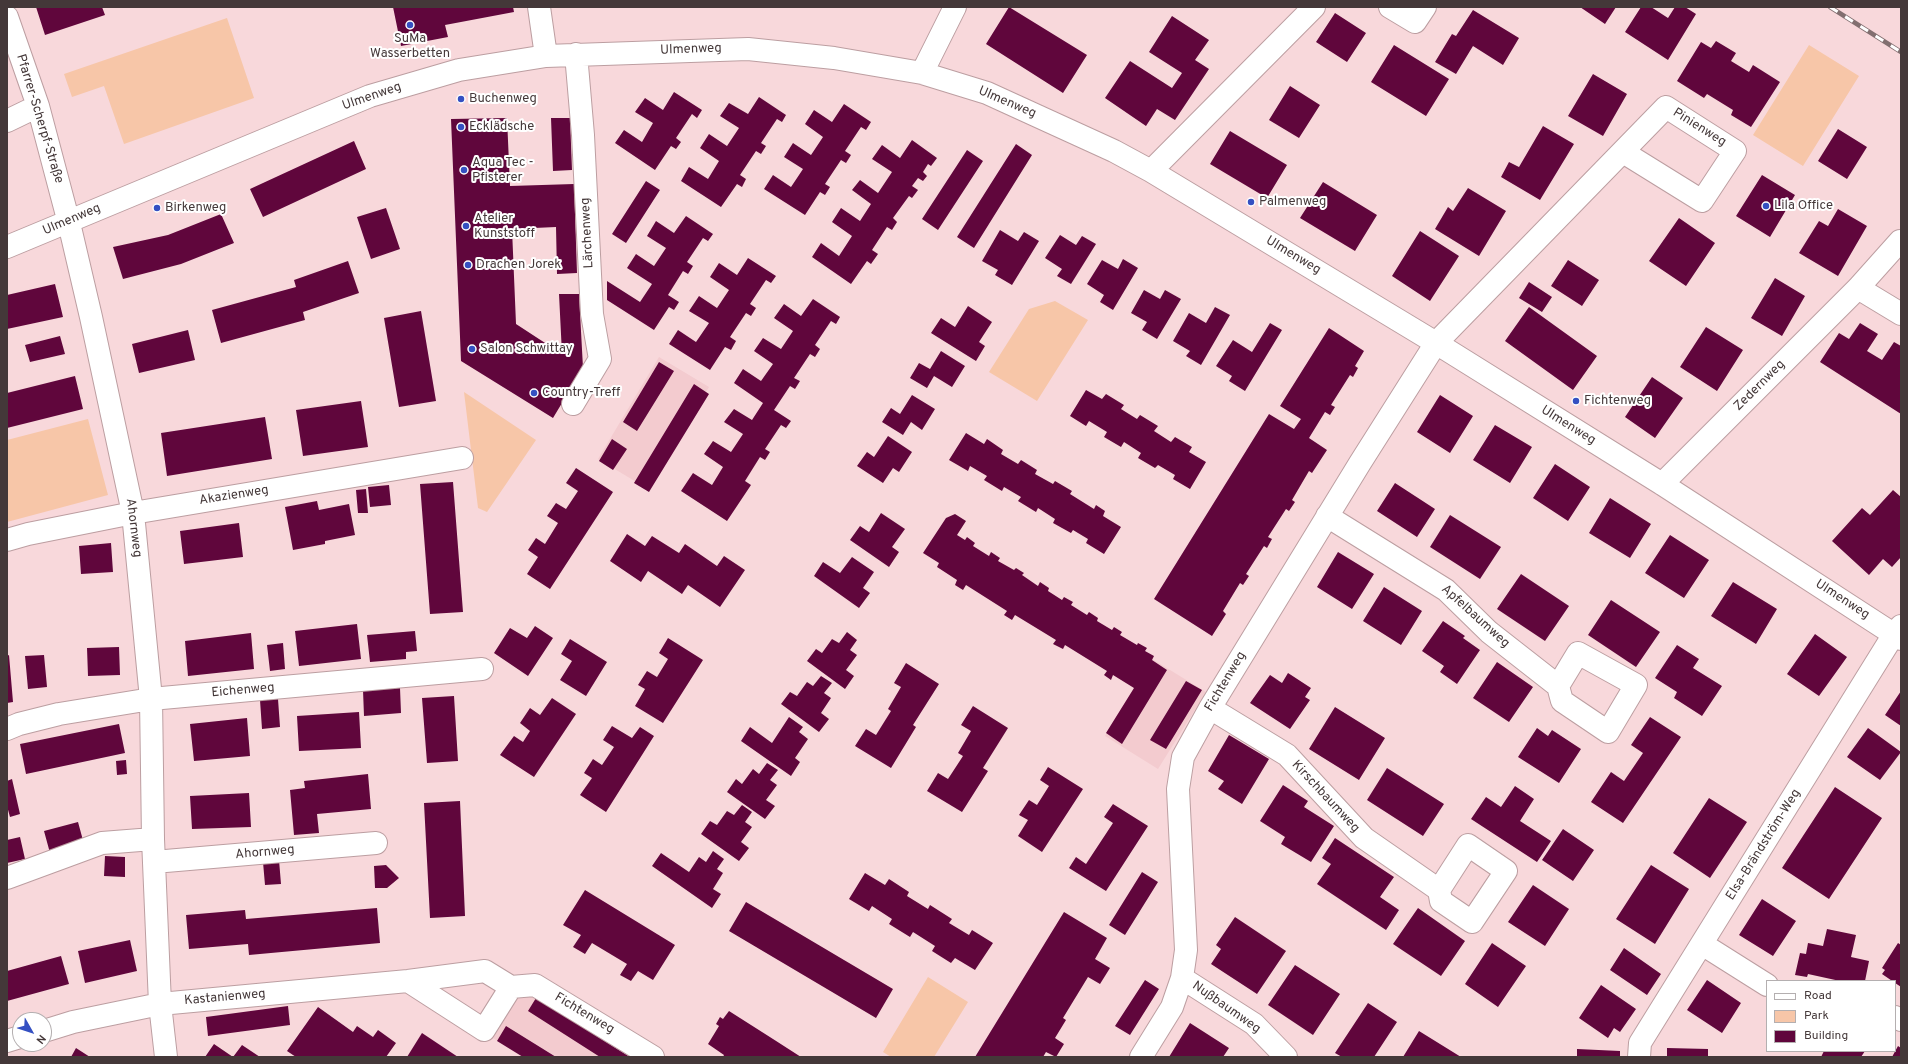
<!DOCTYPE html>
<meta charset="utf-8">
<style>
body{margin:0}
#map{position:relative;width:1908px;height:1064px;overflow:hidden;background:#f8d8db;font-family:Overpass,sans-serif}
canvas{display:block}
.frame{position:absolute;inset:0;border:8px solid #443839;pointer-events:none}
.legend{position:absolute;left:1766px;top:980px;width:130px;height:72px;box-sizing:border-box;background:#fff;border:1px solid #b4afb0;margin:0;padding:5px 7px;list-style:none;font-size:12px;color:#443839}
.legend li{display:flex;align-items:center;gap:8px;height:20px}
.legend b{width:20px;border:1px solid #b4afb0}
.north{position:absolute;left:12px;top:1012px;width:40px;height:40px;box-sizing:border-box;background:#fff;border:1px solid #b4afb0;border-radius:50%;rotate:129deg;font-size:11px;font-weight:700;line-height:16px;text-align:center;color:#443839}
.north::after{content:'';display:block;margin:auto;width:14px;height:18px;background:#3450c2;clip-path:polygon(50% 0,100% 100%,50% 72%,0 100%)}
</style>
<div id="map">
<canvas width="1908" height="1064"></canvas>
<div class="frame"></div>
<ul class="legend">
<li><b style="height:5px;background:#fff"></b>Road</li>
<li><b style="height:11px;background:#f7c6a8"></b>Park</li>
<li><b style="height:11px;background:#60063c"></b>Building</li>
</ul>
<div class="north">N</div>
</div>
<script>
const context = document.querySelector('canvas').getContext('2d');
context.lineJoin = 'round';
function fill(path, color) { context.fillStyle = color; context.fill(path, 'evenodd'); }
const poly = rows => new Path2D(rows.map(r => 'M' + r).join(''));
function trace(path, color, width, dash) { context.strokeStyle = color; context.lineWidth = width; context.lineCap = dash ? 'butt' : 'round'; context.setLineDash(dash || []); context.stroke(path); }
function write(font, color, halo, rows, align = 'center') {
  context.font = font + ' Overpass,sans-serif'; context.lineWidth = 4; context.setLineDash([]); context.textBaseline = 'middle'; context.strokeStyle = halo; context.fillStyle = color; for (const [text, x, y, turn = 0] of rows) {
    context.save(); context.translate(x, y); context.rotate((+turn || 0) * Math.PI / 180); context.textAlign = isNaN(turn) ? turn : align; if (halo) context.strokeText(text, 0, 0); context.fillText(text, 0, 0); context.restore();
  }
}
fill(poly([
 [659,357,709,387,648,489,598,459],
 [1152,659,1206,692,1158,769,1105,736],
 [522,991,536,992,645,1057,522,1057,493,1038]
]), '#f3cbcf');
fill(poly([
 [227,18,254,98,124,144,104,86,72,97,64,74],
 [1809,45,1859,76,1803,166,1753,135],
 [1055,301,1088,320,1037,401,989,372,1029,309],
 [464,392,536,440,487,512,478,508],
 [88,419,108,495,7,522,7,440],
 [928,977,968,1002,934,1057,891,1057,883,1052]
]), '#f7c6a8');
fill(poly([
 [36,7,102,7,105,15,45,35],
 [393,7,513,7,514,12,445,25,448,37,401,46],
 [1009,7,1087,55,1063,93,986,44],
 [1580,7,1616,7,1605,24],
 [1641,7,1651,7,1668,18,1675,7,1685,7,1696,14,1668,60,1625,32],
 [1473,10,1519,38,1503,65,1473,46,1456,74,1435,62,1452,34,1456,36],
 [1335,13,1366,33,1347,62,1316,42],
 [1172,16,1209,40,1195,60,1209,69,1175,120,1157,109,1146,126,1105,98,1130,61,1172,88,1182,73,1149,52],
 [1716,41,1736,53,1731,61,1749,72,1753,65,1780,82,1751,127,1731,115,1733,110,1707,94,1704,98,1677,81,1701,42,1711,48],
 [1394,45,1449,79,1426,116,1371,82],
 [1593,74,1627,94,1603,136,1568,116],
 [1290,86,1320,105,1299,138,1269,120],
 [674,92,702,110,697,118,692,114,676,138,681,142,676,149,671,146,655,170,615,143,624,130,642,142,653,123,635,112,645,98,663,110],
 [759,97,786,115,782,122,777,119,761,143,766,146,761,154,756,151,740,175,746,179,742,187,737,184,721,207,681,181,689,167,708,179,719,161,700,148,709,134,727,146,739,128,720,116,729,103,748,114],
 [844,104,871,122,866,130,861,127,845,151,851,155,846,163,841,160,825,184,830,187,825,195,820,192,805,215,764,189,773,175,791,187,803,169,784,157,793,143,811,155,823,137,805,124,814,110,832,122],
 [507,118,510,186,574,184,577,273,557,274,556,227,512,229,516,324,562,354,559,294,579,294,583,368,553,418,461,361,451,119],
 [551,118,570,118,572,170,553,171],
 [1543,126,1574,144,1540,200,1501,177,1509,162,1519,167],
 [1838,129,1867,147,1847,179,1818,161],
 [1230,131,1287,165,1267,198,1210,164],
 [912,140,937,158,931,166,928,164,923,172,927,176,923,181,918,178,912,186,918,190,912,198,909,196,893,218,897,222,892,230,887,227,872,250,878,254,871,264,867,261,851,284,812,257,821,243,839,256,852,236,832,222,841,208,860,221,871,204,852,190,860,180,878,193,892,172,872,159,882,145,900,158],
 [354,141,366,169,263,217,250,189],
 [1016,144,1032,155,974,248,957,237],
 [967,150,983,161,938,230,922,219],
 [1762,175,1795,195,1770,237,1736,216],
 [646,181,660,190,626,243,612,234],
 [1323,182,1377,215,1355,251,1300,218],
 [1468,188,1506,211,1479,256,1435,229,1448,207,1453,211],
 [386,208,400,249,371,259,357,217],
 [1838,209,1867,226,1838,276,1799,253,1819,221,1828,226],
 [221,214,234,243,181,264,123,279,113,247,168,235],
 [686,216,713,234,708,241,703,238,687,262,693,266,688,274,683,271,668,295,679,302,674,310,669,307,654,330,607,300,607,281,640,302,652,284,627,268,636,254,654,266,666,248,647,236,656,221,674,233],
 [1679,218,1715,243,1686,286,1649,261],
 [1000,230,1018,241,1024,232,1039,241,1012,285,995,275,998,270,982,261],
 [1420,231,1459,256,1430,301,1392,276],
 [1060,235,1076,245,1082,236,1096,244,1071,284,1057,276,1062,269,1045,258],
 [748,258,776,276,771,283,766,280,750,304,756,308,751,316,746,313,730,337,736,341,731,350,725,347,710,370,669,344,678,330,696,342,709,323,689,311,699,296,717,308,729,290,710,277,719,263,737,275],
 [1123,259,1138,268,1113,310,1100,302,1104,295,1087,284,1102,260,1118,269],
 [1568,260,1599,280,1582,306,1551,286],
 [348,261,359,293,303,312,305,320,221,343,212,310,296,287,294,280],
 [1775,278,1805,296,1782,336,1751,318],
 [1529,282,1552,297,1542,312,1519,298],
 [55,284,63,317,7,329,7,295],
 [1144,290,1160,299,1165,290,1181,299,1157,339,1142,330,1147,322,1131,313],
 [813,299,840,317,836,324,831,321,815,345,820,349,815,357,810,354,794,378,800,381,795,389,790,386,774,410,791,421,786,428,781,425,765,449,770,452,765,460,760,457,745,481,751,485,727,521,681,491,693,473,712,485,723,467,704,454,713,441,731,452,743,434,724,422,734,409,752,420,763,403,734,383,743,369,761,381,773,364,754,351,763,338,781,349,793,331,774,318,784,304,801,316],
 [968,306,992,322,979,342,985,346,976,361,931,333,941,318,955,327],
 [1215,307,1230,315,1201,365,1186,356,1190,351,1173,341,1189,313,1206,323],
 [1529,307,1597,356,1573,390,1505,341],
 [421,311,436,401,399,407,384,318],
 [1270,323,1282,330,1245,391,1229,381,1232,376,1216,366,1233,340,1252,352],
 [1860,323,1878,334,1867,351,1882,360,1894,342,1901,346,1901,414,1820,362,1839,333,1849,339],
 [1706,327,1743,350,1717,391,1680,367],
 [1329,328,1364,351,1355,366,1358,368,1353,377,1350,375,1331,405,1335,407,1330,415,1325,412,1309,438,1327,450,1312,473,1309,471,1292,500,1295,502,1289,511,1286,509,1268,537,1272,539,1267,548,1264,546,1246,574,1249,576,1243,585,1240,583,1223,611,1226,614,1212,636,1154,599,1269,414,1294,429,1301,419,1280,406],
 [188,330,195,360,139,373,132,344],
 [60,336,65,354,30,362,25,345],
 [941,351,965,366,952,387,934,376,927,388,910,378,919,363,930,369],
 [659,362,674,371,637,431,623,422],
 [75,376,83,409,7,428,7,393],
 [1652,377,1683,398,1655,438,1625,417],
 [694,384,709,394,649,492,634,483],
 [1086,390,1102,399,1106,394,1124,405,1121,409,1137,419,1140,415,1158,426,1154,431,1171,442,1175,437,1192,447,1189,452,1206,462,1190,489,1173,479,1175,475,1158,465,1155,468,1138,458,1141,453,1124,442,1121,447,1104,437,1107,432,1089,421,1086,426,1070,416],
 [912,395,935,409,922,430,911,422,903,435,882,422,891,408,900,414],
 [1440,395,1473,416,1450,453,1417,432],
 [361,401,368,447,303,456,296,410],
 [265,417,272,459,167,476,161,433],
 [1495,425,1532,447,1510,483,1473,460],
 [966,433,984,444,987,439,1003,450,1001,454,1018,464,1021,460,1037,470,1035,474,1053,484,1055,481,1072,491,1070,494,1094,509,1096,505,1105,511,1103,516,1121,527,1104,554,1086,543,1088,539,1073,530,1071,533,1053,523,1055,519,1038,508,1036,512,1018,501,1021,497,1004,487,1002,491,984,480,987,476,970,466,968,471,949,460],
 [888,436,912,452,899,472,893,468,883,483,857,466,867,452,874,457],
 [612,439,627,449,613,470,599,461],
 [1555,464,1590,487,1568,521,1533,498],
 [576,468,613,492,550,589,527,574,538,557,528,550,536,538,545,544,558,523,547,516,556,503,566,509,578,491,566,483],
 [453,482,463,612,430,614,420,484],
 [1395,483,1435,509,1417,537,1377,511],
 [389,485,391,505,370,507,368,487],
 [366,489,368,513,358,513,356,490],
 [1893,490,1901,497,1901,557,1892,567,1883,559,1869,575,1832,541,1862,508,1870,515],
 [1610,498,1651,524,1630,558,1589,533],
 [317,501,319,510,349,504,355,535,325,541,325,544,293,550,285,507],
 [881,513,905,529,892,547,899,552,889,567,850,540,860,526,869,532],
 [955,514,966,521,957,535,965,540,967,537,975,543,973,546,989,556,991,552,1000,558,998,561,1014,570,1016,568,1024,573,1022,575,1038,586,1040,582,1049,588,1048,591,1062,600,1064,597,1073,602,1071,605,1087,615,1089,612,1098,618,1097,621,1112,630,1114,627,1122,632,1120,635,1137,645,1138,643,1147,648,1145,651,1154,656,1152,660,1167,670,1122,744,1106,733,1134,688,1113,675,1111,680,1104,675,1107,671,1065,645,1063,649,1053,644,1056,640,1015,615,1012,620,1004,615,1007,611,966,585,963,590,955,585,957,580,937,567,939,563,923,553,946,518],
 [1450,515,1501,547,1480,579,1430,547],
 [239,523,243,557,184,564,180,531],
 [627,534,645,546,652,536,679,553,685,544,717,566,724,556,745,570,720,607,688,585,682,594,648,571,641,582,610,561],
 [1670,535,1709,560,1684,598,1645,573],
 [111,543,113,572,81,574,79,546],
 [1338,552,1374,574,1352,609,1317,587],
 [852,557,874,572,863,588,870,593,859,608,814,576,823,562,840,573],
 [1521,574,1569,606,1545,641,1497,609],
 [1733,582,1777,609,1756,644,1711,616],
 [1384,587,1422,611,1401,645,1363,621],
 [1611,600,1660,632,1636,667,1588,635],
 [1443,621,1465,636,1463,638,1480,650,1457,684,1440,672,1444,666,1422,651],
 [357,624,361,659,299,666,295,631],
 [535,626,553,638,528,676,494,653,510,628,527,638],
 [415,631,417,651,406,652,406,659,370,662,367,635],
 [847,632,857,640,850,650,857,655,846,670,854,676,845,689,807,661,816,649,822,653,832,639,839,643],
 [251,633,254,669,188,676,185,641],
 [1815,634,1847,657,1819,696,1787,674],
 [668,638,703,660,663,723,635,706,645,689,638,685,647,671,657,677,668,659,659,653],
 [570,639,607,662,586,696,560,680,572,661,561,654],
 [283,643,285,669,270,671,267,645],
 [1677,645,1699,659,1693,668,1722,686,1702,716,1674,698,1677,692,1655,678],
 [119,647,120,675,88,676,87,648],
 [9,655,13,702,7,703,7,656],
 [44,655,47,687,28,689,25,656],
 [1497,662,1533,687,1509,722,1473,698],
 [906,663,939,684,913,725,916,727,891,768,855,746,866,729,876,735,891,711,888,709,901,687,894,683],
 [1288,673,1311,688,1305,697,1310,700,1290,729,1250,703,1270,675,1282,683],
 [821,676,832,683,824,693,831,698,821,713,829,719,819,732,781,704,790,692,797,696,807,682,813,686],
 [1186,681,1202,690,1166,749,1150,740],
 [400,688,401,713,364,716,363,690],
 [1901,691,1901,726,1885,715],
 [454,696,458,761,427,763,422,698],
 [552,698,576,714,534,777,500,755,514,736,523,742,530,731,520,723,530,708,540,715],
 [278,699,280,727,262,729,260,700],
 [973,706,1008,728,983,768,988,771,962,812,927,791,938,773,948,779,963,756,958,753,971,731,961,725],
 [1335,707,1385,738,1359,780,1309,749],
 [359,712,361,748,299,751,297,716],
 [789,717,803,727,799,732,808,739,795,758,800,762,791,776,741,741,750,727,772,743],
 [1650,717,1681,737,1623,823,1591,802,1611,772,1624,781,1643,753,1631,745],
 [247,718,250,756,194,761,190,724],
 [119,724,125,753,26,774,20,744],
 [612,726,632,738,640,727,654,736,606,812,580,795,592,778,584,773,593,759,602,765,614,747,603,740],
 [1537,728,1548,736,1552,730,1581,749,1559,783,1518,757],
 [1868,728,1901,752,1880,780,1847,757],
 [1229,735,1269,759,1242,804,1218,789,1224,781,1208,771],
 [126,760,127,774,117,775,116,761],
 [767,763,778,770,770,780,777,785,766,800,775,806,765,819,727,792,736,779,742,784,753,769,759,774],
 [1048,767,1083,789,1042,852,1018,836,1028,820,1019,815,1029,800,1037,805,1049,786,1040,780],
 [1387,768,1444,804,1423,836,1367,800],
 [368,774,371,809,317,814,319,833,294,835,290,790,305,788,304,781],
 [12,779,20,814,10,817,7,806,7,781],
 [1283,785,1308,801,1304,807,1334,826,1311,862,1281,844,1285,837,1260,821],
 [1515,786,1534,799,1520,821,1551,841,1537,862,1471,819,1486,797,1501,807],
 [1835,787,1882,818,1829,899,1782,868],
 [249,793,251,827,192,829,190,796],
 [1709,798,1747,822,1710,878,1673,853],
 [460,801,465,916,430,918,424,803],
 [1113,804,1148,826,1106,891,1069,868,1076,857,1086,864,1113,823,1104,817],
 [742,805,752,812,745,822,752,827,741,842,749,848,739,861,701,834,710,821,717,825,727,811,734,815],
 [78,822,84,844,50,853,44,831],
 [1563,829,1594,850,1573,881,1542,860],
 [20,837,25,859,7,863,7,840],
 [1335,838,1394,877,1380,897,1399,910,1386,930,1317,884,1331,864,1322,858],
 [713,851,724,859,717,869,723,873,713,889,721,894,712,908,652,866,661,853,689,872,699,857,706,862],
 [105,856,125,857,125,877,104,876],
 [279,860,281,884,265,885,263,862],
 [386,865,399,878,387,888,375,888,374,866],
 [1651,865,1689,889,1655,944,1616,919],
 [1142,872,1158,882,1125,935,1109,925],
 [865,873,885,885,889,879,909,892,907,896,928,909,930,905,952,919,949,923,969,935,972,930,993,943,975,970,955,958,951,963,932,951,935,946,913,932,910,937,889,924,892,919,872,906,869,911,849,899],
 [1533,885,1569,909,1545,946,1508,922],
 [585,890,675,945,653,980,638,971,631,981,620,975,627,964,592,943,585,954,573,947,581,935,563,925],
 [1762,899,1796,921,1773,956,1739,935],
 [746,902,893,989,876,1018,729,931],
 [377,908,380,943,249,955,248,944,189,949,186,915,245,910,246,919],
 [1418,908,1465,941,1441,976,1393,944],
 [1064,912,1107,938,1095,959,1110,968,1100,984,1088,977,1063,1018,1066,1020,1055,1038,1064,1044,1056,1057,1046,1052,1043,1057,975,1057],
 [1235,917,1286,951,1257,994,1211,964,1221,949,1216,945],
 [1827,929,1856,935,1851,957,1869,961,1865,981,1840,981,1808,974,1807,977,1795,975,1800,953,1806,954,1808,943,1823,946],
 [130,940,137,971,85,983,78,951],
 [1492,943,1526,966,1498,1007,1465,984],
 [1898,943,1901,945,1901,987,1882,974,1885,970,1882,968],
 [1624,948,1661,974,1647,995,1610,970],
 [61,956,69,984,7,1001,7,971],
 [1295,965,1340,994,1313,1035,1268,1005],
 [1145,980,1159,989,1130,1035,1115,1026],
 [1707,980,1741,1003,1722,1033,1687,1010],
 [1601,985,1636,1009,1620,1032,1614,1028,1608,1038,1579,1018],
 [536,998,630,1057,600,1057,528,1011],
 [1368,1003,1397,1022,1374,1057,1342,1057,1335,1053],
 [288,1006,290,1025,208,1036,206,1017],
 [318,1007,353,1032,357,1026,373,1037,378,1030,396,1043,386,1057,296,1057,287,1051],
 [729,1011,773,1039,801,1057,723,1057,724,1055,708,1044,719,1026,716,1024,720,1017,723,1019],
 [1190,1023,1229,1048,1223,1057,1169,1057],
 [506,1026,556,1057,523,1057,497,1041],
 [1419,1031,1461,1057,1403,1057],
 [422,1033,458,1057,407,1057],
 [214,1044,233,1057,242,1045,260,1057,205,1057],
 [1898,1046,1901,1048,1901,1057,1892,1057],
 [76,1048,90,1057,71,1057],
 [1667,1048,1708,1049,1708,1057,1667,1057],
 [1577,1049,1620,1051,1620,1057,1577,1057],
 [1824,1051,1865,1051,1861,1057,1821,1057]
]), '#60063c');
const minor = poly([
 [539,7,546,56],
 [1390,7,1415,22,1425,7],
 [7,17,38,106,69,223,91,317,133,513,151,699,153,839,160,1004,166,1057],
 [922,73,955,7],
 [7,121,38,106],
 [1151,171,1314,7],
 [7,247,370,96,459,70,546,56,748,49,834,58,922,73,987,93,1114,151,1151,171,1436,343,1662,484,1901,639],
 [1858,288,1901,314],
 [573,404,600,359,592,314,583,135,576,54],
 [1662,484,1858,288,1900,241,1901,241],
 [1327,516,1446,590,1489,632,1558,686,1562,701,1608,732,1636,685,1578,653,1558,686],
 [7,540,28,534,133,513,462,458],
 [1210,708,1287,755,1364,838,1439,890,1441,901,1472,922,1506,871,1468,845,1439,890],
 [7,729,19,724,59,714,151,699,482,669],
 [154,862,376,843],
 [7,878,102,843,153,839],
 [1702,944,1767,985],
 [1182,978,1254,1024,1286,1057],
 [511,987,535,985,653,1057],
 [1895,1017,1901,1020],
 [44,1031,73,1022,160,1004,408,981,485,971,511,987,484,1030,408,981],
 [7,1041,20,1037],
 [1141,1057,1172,1007,1182,978,1186,950,1178,789,1183,757,1210,708,1360,463,1436,343,1666,107,1735,151,1702,201,1623,152],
 [1639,1057,1640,1043,1894,634,1901,626]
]);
trace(minor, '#bc9ea1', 24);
trace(minor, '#fff', 22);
const rail = poly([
 [1830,7,1901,52]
]);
trace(rail, '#826f70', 4.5);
trace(rail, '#fff', 3, [9]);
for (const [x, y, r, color] of [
 [410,25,4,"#3450c2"],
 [461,99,4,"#3450c2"],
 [461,127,4,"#3450c2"],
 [464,170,4,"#3450c2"],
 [1251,202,4,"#3450c2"],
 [1766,206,4,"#3450c2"],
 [157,208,4,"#3450c2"],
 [466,226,4,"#3450c2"],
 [468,265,4,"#3450c2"],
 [472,349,4,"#3450c2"],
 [534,393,4,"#3450c2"],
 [1576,401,4,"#3450c2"]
]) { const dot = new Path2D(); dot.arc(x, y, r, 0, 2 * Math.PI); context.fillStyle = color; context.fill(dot); trace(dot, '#fff', 1.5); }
write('13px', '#443839', '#fff', [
 ["SuMa",410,39,"center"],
 ["Wasserbetten",410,54,"center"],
 ["Buchenweg",469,99],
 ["Ecklädsche",469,127],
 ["Aqua Tec -",472,163],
 ["Pfisterer",472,178],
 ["Palmenweg",1259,202],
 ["Lila Office",1774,206],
 ["Birkenweg",165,208],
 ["Atelier",474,219],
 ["Kunststoff",474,234],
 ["Drachen Jorek",476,265],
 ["Salon Schwittay",480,349],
 ["Country-Treff",542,393],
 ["Fichtenweg",1584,401]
], 'left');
write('13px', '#443839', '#fff', [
 ["Ulmenweg",691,50,-2],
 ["Ulmenweg",372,97,-19],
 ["Ulmenweg",1007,103,23],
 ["Pfarrer-Scherpf-Straße",39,119,73],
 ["Pinienweg",1699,128,32],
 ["Ulmenweg",72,220,-23],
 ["Lärchenweg",588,233,-93],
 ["Ulmenweg",1293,256,31],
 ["Zedernweg",1760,386,-45],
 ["Ulmenweg",1568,426,32],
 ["Akazienweg",234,496,-9],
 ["Ahornweg",133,528,83],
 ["Ulmenweg",1842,600,33],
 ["Apfelbaumweg",1475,617,42],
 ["Fichtenweg",1226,682,-59],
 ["Eichenweg",243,691,-5],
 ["Kirschbaumweg",1325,797,47],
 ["Elsa-Brändström-Weg",1764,845,-58],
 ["Ahornweg",265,853,-5],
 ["Kastanienweg",225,998,-5],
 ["Nußbaumweg",1226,1008,35],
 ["Fichtenweg",584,1014,31]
]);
</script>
